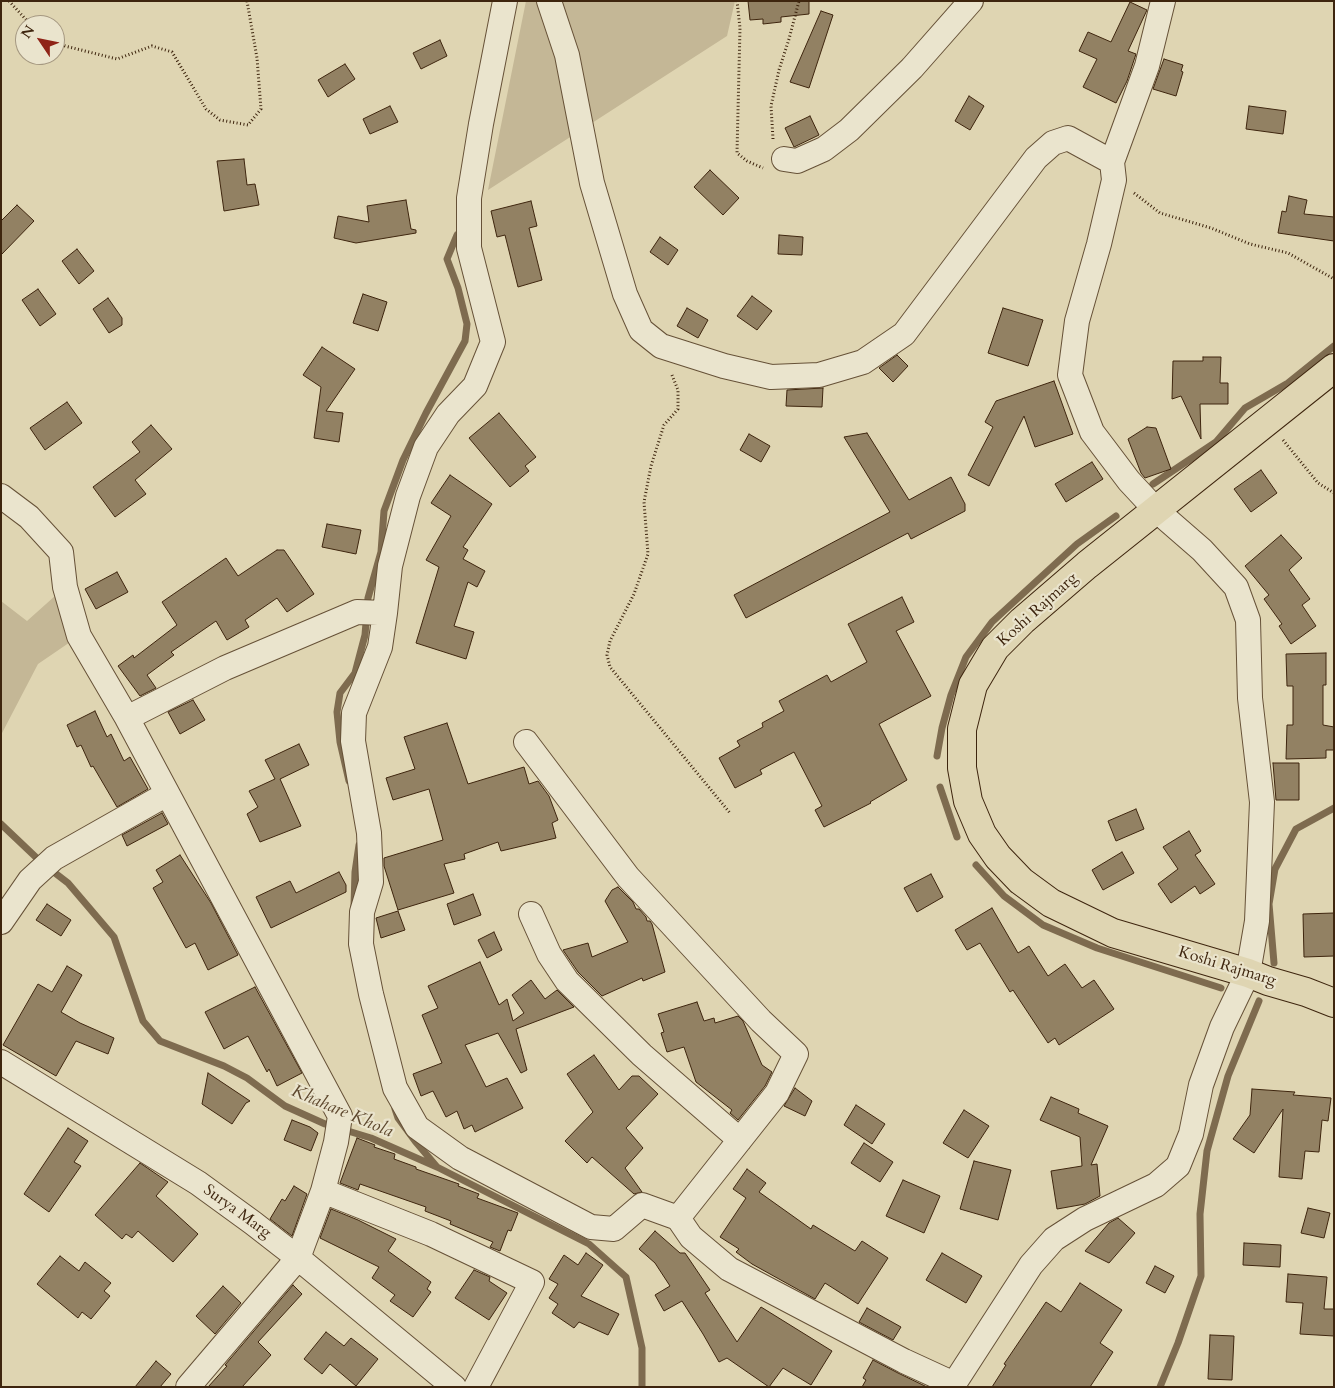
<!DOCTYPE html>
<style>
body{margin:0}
#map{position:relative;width:1335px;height:1388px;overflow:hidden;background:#dfd5b2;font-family:Cardo,serif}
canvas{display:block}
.frame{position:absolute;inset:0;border:2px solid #3e250e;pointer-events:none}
.north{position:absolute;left:15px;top:15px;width:50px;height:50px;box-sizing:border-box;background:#eae4cd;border:1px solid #a59881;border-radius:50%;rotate:304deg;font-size:14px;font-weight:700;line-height:20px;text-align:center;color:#3e250e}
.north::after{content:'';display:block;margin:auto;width:18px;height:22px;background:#8f2418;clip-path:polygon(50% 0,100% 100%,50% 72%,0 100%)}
</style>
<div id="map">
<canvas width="1335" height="1388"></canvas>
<div class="frame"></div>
<div class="north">N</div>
</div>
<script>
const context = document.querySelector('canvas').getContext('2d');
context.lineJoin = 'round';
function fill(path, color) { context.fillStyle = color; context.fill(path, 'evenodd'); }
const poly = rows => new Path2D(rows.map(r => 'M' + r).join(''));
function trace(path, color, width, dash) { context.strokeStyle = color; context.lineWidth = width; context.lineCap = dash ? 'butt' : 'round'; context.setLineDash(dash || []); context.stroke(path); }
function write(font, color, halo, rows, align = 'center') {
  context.font = font + ' Cardo,serif'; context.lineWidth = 4.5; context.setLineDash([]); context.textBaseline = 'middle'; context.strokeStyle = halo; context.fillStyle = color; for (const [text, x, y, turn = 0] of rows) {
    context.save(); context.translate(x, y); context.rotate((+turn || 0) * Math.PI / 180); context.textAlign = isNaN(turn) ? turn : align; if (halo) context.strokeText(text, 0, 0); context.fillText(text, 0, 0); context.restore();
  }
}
fill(poly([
 [526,1,735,1,727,36,488,190],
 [65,587,79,636,38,664,1,735,1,601,27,621]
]), '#c4b796');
trace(poly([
 [1153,484,1216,442,1245,408,1288,383,1334,346],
 [937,756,942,728,951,695,966,657,992,622,1077,544,1116,516],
 [349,781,340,742,337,712,340,693,355,673,365,635,368,598,381,552,384,511,403,460,426,413,465,341,467,324,458,288,447,259,457,235],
 [940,787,957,837],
 [1,824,42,863,68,883,114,937,143,1021,160,1041,224,1066,247,1078,285,1106,325,1124,371,1138,437,1167,589,1244,626,1277,642,1348,642,1387],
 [976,865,1004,896,1043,925,1097,948,1221,988],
 [354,906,355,872,359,845],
 [1274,963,1269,904,1275,869,1296,829,1334,808],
 [395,1109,398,1118,415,1141,437,1167],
 [1160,1387,1178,1343,1201,1276,1200,1214,1207,1151,1228,1076,1259,1001]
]), '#7e6b4f', 7);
const building = poly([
 [748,1,809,1,809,14,781,17,781,22,763,24,763,19,750,20,748,1],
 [1130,2,1147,10,1128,51,1136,54,1127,81,1116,103,1083,87,1097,59,1079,51,1088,32,1111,42,1130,2],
 [821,11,833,15,809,88,790,82,821,11],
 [440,40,447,56,421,69,413,53,440,40],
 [1164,59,1183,65,1181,71,1183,72,1176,96,1153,89,1164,59],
 [345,64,355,79,328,97,318,80,345,64],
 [969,96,984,106,970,130,955,121,969,96],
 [390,106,398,122,370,134,363,119,390,106],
 [1249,106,1286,111,1283,134,1246,129,1249,106],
 [810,116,819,135,794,147,785,128,810,116],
 [244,159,247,185,255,184,259,205,224,211,217,161,244,159],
 [710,170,739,198,723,215,694,187,710,170],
 [1289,196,1307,200,1304,214,1334,217,1334,241,1278,233,1282,211,1286,212,1289,196],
 [406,200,411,229,416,230,416,233,356,243,334,238,338,216,369,222,367,206,406,200],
 [531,201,537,226,529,228,542,280,518,287,505,235,497,237,491,211,531,201],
 [17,205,34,221,1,255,1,221,17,205],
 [779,235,803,237,802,255,778,254,779,235],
 [660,237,678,250,668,265,650,252,660,237],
 [77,249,94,271,79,284,62,261,77,249],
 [38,289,56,314,40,326,22,300,38,289],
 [363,294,387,302,378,331,353,323,363,294],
 [752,296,772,311,757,330,737,316,752,296],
 [108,298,122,318,122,325,109,333,93,309,108,298],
 [687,308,708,320,698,338,677,326,687,308],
 [1003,308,1043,320,1028,366,988,353,1003,308],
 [322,347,355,369,326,411,343,413,339,442,314,438,321,387,303,375,322,347],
 [897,355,908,366,893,382,879,368,897,355],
 [1203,357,1221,357,1220,383,1228,383,1228,404,1200,404,1201,439,1181,396,1172,399,1173,361,1203,361,1203,357],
 [1054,381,1073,434,1035,447,1024,416,989,486,968,475,993,427,985,422,996,401,1054,381],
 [823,388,822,407,786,406,787,390,823,388],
 [67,402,82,423,45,450,30,428,67,402],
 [499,413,536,457,525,466,529,471,510,487,469,438,499,413],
 [151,425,172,449,135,480,146,494,115,517,93,487,140,452,132,442,151,425],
 [1147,427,1156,428,1171,469,1145,478,1141,473,1128,439,1147,427],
 [867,433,909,500,951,477,965,504,965,511,911,539,908,533,746,618,734,595,890,512,844,437,867,433],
 [749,434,770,446,761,462,740,450,749,434],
 [1092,462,1103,479,1066,502,1055,484,1092,462],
 [1261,470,1277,493,1251,512,1234,489,1261,470],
 [450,475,492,504,463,547,468,550,463,559,485,571,477,587,468,582,454,626,474,632,466,659,416,643,439,567,426,560,451,516,431,503,450,475],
 [327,524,361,530,356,554,322,547,327,524],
 [1281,535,1302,558,1289,570,1310,599,1302,605,1316,626,1291,644,1279,626,1282,624,1264,599,1269,595,1245,566,1281,535],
 [277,550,284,550,314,594,287,612,277,598,245,620,249,627,227,640,216,621,171,652,174,655,147,675,156,688,140,696,118,666,133,655,134,658,177,625,162,602,226,558,238,576,277,550],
 [117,572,128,592,96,609,85,589,117,572],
 [902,597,914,622,896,631,931,696,879,724,907,780,870,802,871,803,824,827,815,810,822,806,794,752,760,770,762,774,735,788,719,758,740,746,737,741,763,727,762,723,784,711,779,701,827,675,831,682,867,662,848,624,902,597],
 [1326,653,1326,685,1323,685,1323,725,1334,727,1334,750,1326,750,1326,758,1286,759,1287,725,1293,725,1293,686,1287,686,1286,654,1326,653],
 [193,700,205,720,180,734,168,712,193,700],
 [95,711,107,737,111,734,124,761,130,757,148,789,117,807,93,766,91,767,81,745,77,747,67,725,95,711],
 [447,723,468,784,524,767,529,784,538,781,549,796,558,820,552,823,556,838,501,851,498,842,464,854,465,859,444,864,454,893,398,910,384,866,384,858,443,840,429,789,393,800,386,778,415,769,404,737,447,723],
 [299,744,309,765,280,779,301,826,260,842,247,814,258,807,249,791,275,779,265,760,299,744],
 [1273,763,1299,763,1299,800,1276,800,1273,763],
 [1136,809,1144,829,1116,841,1108,821,1136,809],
 [162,813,168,824,127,846,122,835,162,813],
 [1189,831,1201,851,1195,855,1215,884,1200,894,1195,886,1171,903,1158,884,1178,869,1163,847,1189,831],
 [1122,852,1134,873,1103,890,1092,870,1122,852],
 [180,855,211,903,238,955,208,970,195,943,186,948,153,888,163,882,156,870,180,855],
 [339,872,346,885,346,892,271,928,256,897,290,881,296,893,339,872],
 [931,874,943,897,917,912,904,888,931,874],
 [618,887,633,902,636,909,639,909,646,917,647,921,650,921,652,924,665,972,643,981,642,978,602,996,578,972,563,950,588,943,592,957,628,942,605,901,612,890,618,887],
 [473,894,481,915,454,925,447,904,473,894],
 [47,904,71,920,61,936,36,920,47,904],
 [992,908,1018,953,1029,946,1048,976,1065,964,1082,988,1094,980,1114,1009,1059,1045,1055,1038,1048,1043,1013,990,1010,992,980,943,967,950,955,930,992,908],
 [398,911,405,930,381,938,376,918,398,911],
 [1334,913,1334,956,1304,957,1303,914,1334,913],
 [494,932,502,950,487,958,478,940,494,932],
 [480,962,499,1005,507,999,513,1021,524,1013,512,995,531,980,545,999,557,990,574,1007,516,1029,527,1070,521,1073,498,1033,465,1045,486,1087,507,1078,523,1108,475,1132,472,1125,464,1129,457,1111,446,1117,433,1091,421,1096,413,1074,442,1063,422,1015,438,1008,428,986,480,962],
 [67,966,82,975,61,1012,80,1023,114,1038,108,1054,76,1041,56,1076,3,1045,38,984,52,992,67,966],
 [255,987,302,1073,277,1086,269,1069,267,1072,248,1036,224,1049,205,1012,255,987],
 [697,1002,704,1021,714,1018,715,1023,738,1016,743,1021,762,1065,772,1072,765,1086,738,1120,730,1113,732,1110,696,1082,684,1047,667,1052,661,1033,664,1032,658,1014,697,1002],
 [594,1055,619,1090,632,1076,639,1076,658,1094,626,1128,643,1148,625,1168,642,1192,634,1194,592,1157,587,1163,565,1141,593,1112,567,1074,594,1055],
 [208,1073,250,1101,246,1103,232,1124,202,1104,208,1073],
 [795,1088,812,1101,805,1116,784,1106,795,1088],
 [1252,1089,1295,1092,1293,1095,1331,1098,1328,1121,1322,1120,1319,1152,1305,1151,1302,1179,1279,1177,1283,1109,1254,1153,1233,1139,1250,1115,1252,1089],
 [1051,1097,1079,1109,1078,1113,1108,1126,1091,1165,1097,1164,1100,1196,1085,1204,1057,1209,1051,1171,1082,1166,1080,1137,1040,1120,1051,1097],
 [856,1105,885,1124,872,1144,844,1125,856,1105],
 [964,1110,989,1126,968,1158,943,1143,964,1110],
 [292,1120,310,1127,318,1133,311,1151,284,1140,292,1120],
 [68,1128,88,1141,74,1162,81,1166,49,1212,24,1194,68,1128],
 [357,1138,375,1145,374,1147,395,1154,394,1159,416,1167,416,1169,459,1184,458,1186,479,1194,477,1198,518,1213,511,1231,508,1230,500,1251,490,1247,493,1242,450,1224,451,1221,425,1211,426,1207,360,1184,358,1190,340,1183,357,1138],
 [864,1143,893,1162,880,1182,851,1163,864,1143],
 [974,1161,1011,1170,998,1220,960,1209,974,1161],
 [140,1163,168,1182,156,1196,198,1234,173,1262,138,1231,132,1238,126,1234,122,1239,95,1215,140,1163],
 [747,1169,766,1183,759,1192,811,1229,813,1225,855,1251,862,1241,888,1258,858,1304,825,1283,815,1299,752,1264,736,1252,739,1249,720,1237,746,1198,733,1189,747,1169],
 [903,1180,940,1196,924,1233,886,1216,903,1180],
 [294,1186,307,1194,292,1236,270,1219,282,1199,285,1201,294,1186],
 [1308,1208,1330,1213,1324,1238,1301,1233,1308,1208],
 [331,1209,358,1220,396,1239,388,1251,431,1282,427,1289,431,1292,413,1317,390,1301,395,1295,372,1278,379,1267,320,1238,331,1209],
 [1118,1218,1135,1233,1109,1263,1085,1251,1109,1223,1118,1218],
 [655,1231,680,1253,685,1253,710,1290,705,1293,737,1342,761,1307,832,1351,811,1385,783,1368,769,1387,727,1358,719,1362,703,1334,682,1301,664,1311,655,1295,670,1286,655,1263,639,1249,655,1231],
 [1244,1243,1281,1245,1280,1267,1243,1265,1244,1243],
 [586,1253,603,1265,581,1296,619,1314,608,1335,579,1322,574,1328,552,1313,558,1304,549,1298,558,1284,549,1279,564,1255,578,1265,586,1253],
 [942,1253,982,1276,966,1303,926,1280,942,1253],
 [60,1256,79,1271,85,1262,111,1283,104,1291,110,1296,91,1319,82,1312,78,1318,37,1284,60,1256],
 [1155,1266,1174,1276,1165,1293,1146,1283,1155,1266],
 [474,1270,490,1277,489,1281,507,1293,489,1320,455,1298,474,1270],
 [1288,1274,1327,1277,1324,1309,1334,1309,1334,1336,1300,1334,1303,1303,1286,1302,1288,1274],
 [1080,1283,1122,1310,1100,1343,1113,1352,1090,1387,992,1387,1006,1365,1004,1364,1046,1302,1061,1312,1080,1283],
 [293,1285,302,1294,258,1342,271,1355,242,1387,208,1387,227,1366,225,1365,293,1285],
 [223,1286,241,1303,215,1334,196,1316,223,1286],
 [867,1308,901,1327,893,1340,859,1322,867,1308],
 [326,1332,344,1346,351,1338,378,1359,356,1386,330,1364,322,1374,304,1359,326,1332],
 [1210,1335,1234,1336,1232,1380,1208,1379,1210,1335],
 [873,1360,898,1373,927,1387,862,1387,866,1380,863,1378,873,1360],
 [156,1361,171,1374,160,1387,135,1387,156,1361]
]);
fill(building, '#928163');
trace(building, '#3e250e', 1);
const minor = poly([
 [549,1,567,55,592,183,625,294,641,330,661,346,724,366,771,377,819,375,863,362,904,334,1036,158,1053,143,1068,138,1112,162],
 [784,159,797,161,824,149,849,130,912,68,971,1],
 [1,496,29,517,61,552,65,587,79,636,127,718,340,1116,336,1142,323,1191,298,1258,188,1387],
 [385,613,380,647,354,713,353,741,369,833,371,882,362,912,361,944,371,994,395,1088,417,1127,460,1158,591,1227,614,1229,642,1205,678,1218],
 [127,718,225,668,357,612,385,613,390,566,408,496,426,447,448,414,475,386,493,342,469,248,469,198,481,124,505,1],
 [526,742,628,877,761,1021,796,1054,777,1093,678,1218,691,1237,729,1269,904,1361,954,1384],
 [531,914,549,954,567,981,642,1055,740,1140],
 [1,922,30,880,54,858,167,794],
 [1,1062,198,1183,253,1223,298,1258,454,1387],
 [323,1191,431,1234,532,1282,476,1387],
 [952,1387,1031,1265,1054,1239,1085,1219,1156,1185,1178,1166,1191,1134,1201,1085,1222,1027,1248,973,1257,921,1262,802,1250,698,1248,620,1236,587,1202,550,1156,510,1129,481,1092,432,1070,375,1077,321,1099,244,1114,180,1112,162,1147,66,1163,1]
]);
const major = poly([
 [1334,368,1087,565,1022,621,995,648,973,685,962,729,962,768,968,801,982,834,998,857,1021,881,1051,903,1113,933,1248,973,1268,981,1306,992,1334,1003]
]);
trace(minor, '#665137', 26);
trace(major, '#3e250e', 30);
trace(poly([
 [9,1,31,25],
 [737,1,740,28,737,153,747,161,763,168],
 [55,41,65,46,117,59,152,46,172,52,206,109,220,120,248,125,261,109,257,58,247,1],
 [773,139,771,106,779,70,789,39,799,1],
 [1134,193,1160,213,1211,228,1250,244,1288,253,1334,279],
 [672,375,678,390,678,409,664,425,651,466,644,502,648,554,634,594,610,641,607,655,610,667,730,813],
 [1283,440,1318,483,1334,493]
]), '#3e250e', 3, [1, 2.5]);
trace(minor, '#eae4cd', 24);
trace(major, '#dfd5b2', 28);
write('16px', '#3e250e', '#eae4cd', [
 ["Koshi Rajmarg",1038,610,-42],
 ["Koshi Rajmarg",1227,967,17],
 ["Surya Marg",237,1212,36]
]);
write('italic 18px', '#5e482e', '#eae4cd', [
 ["Khahare Khola",342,1112,23]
]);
</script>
